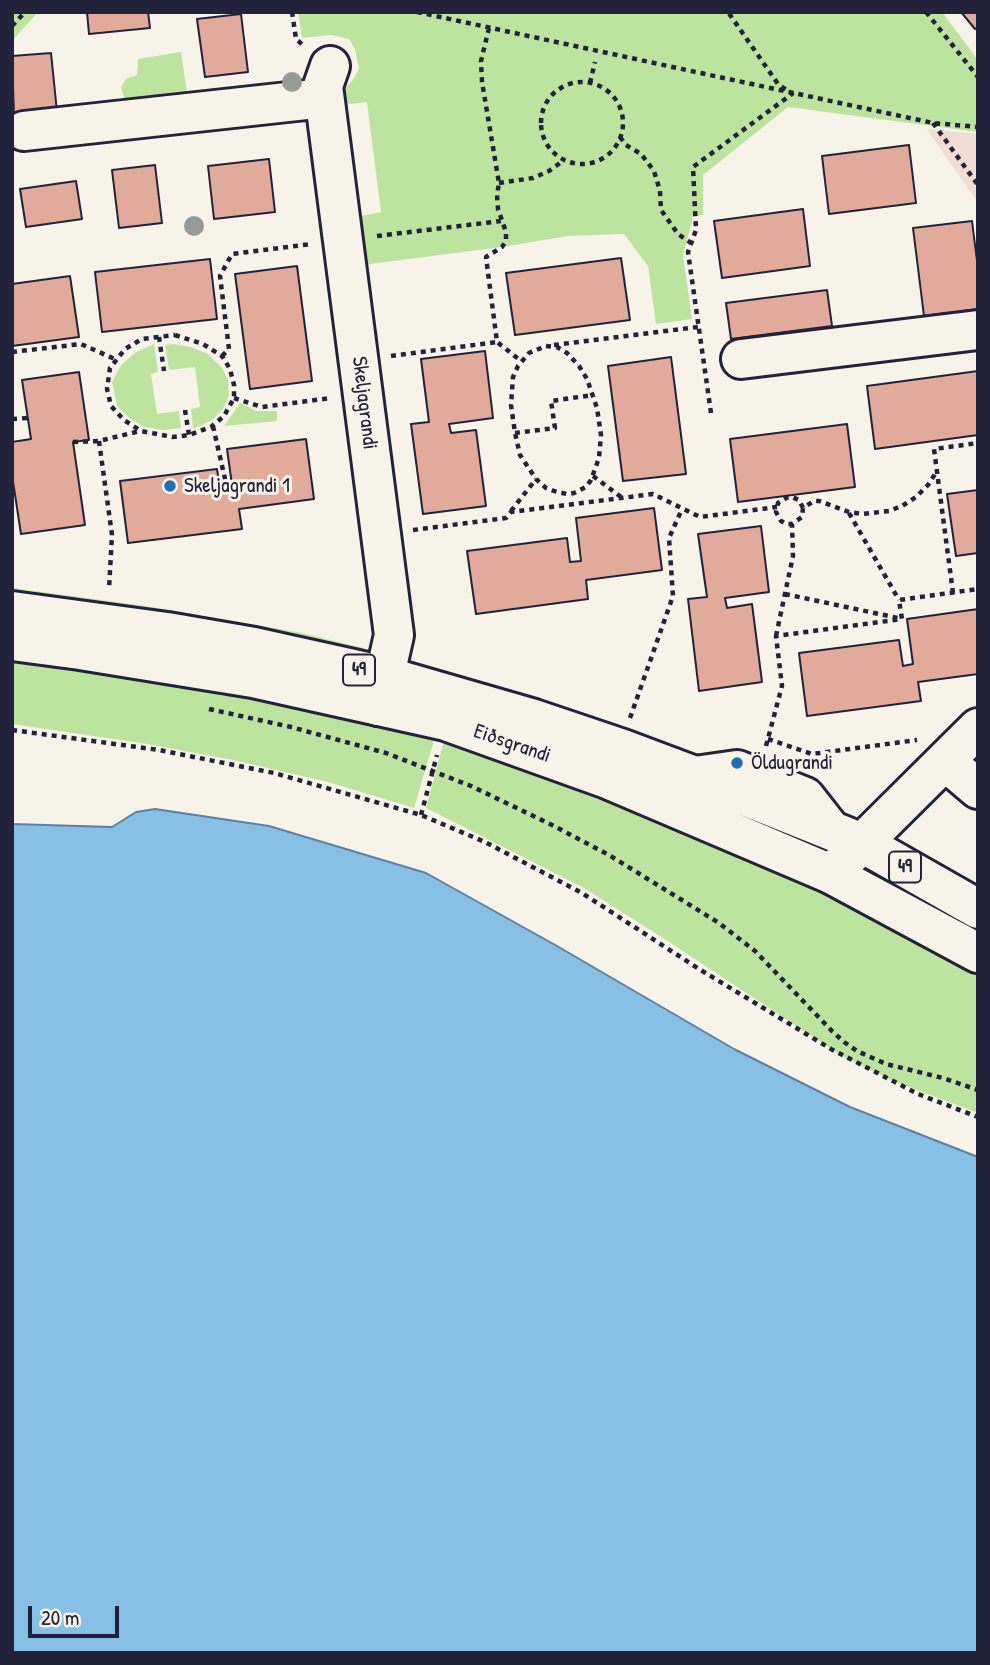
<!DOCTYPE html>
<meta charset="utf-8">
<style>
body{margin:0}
#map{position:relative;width:990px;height:1665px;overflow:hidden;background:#f7f3e8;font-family:"Patrick Hand",sans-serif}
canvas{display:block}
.frame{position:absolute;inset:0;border:14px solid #22223b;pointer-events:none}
.scale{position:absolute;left:28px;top:1606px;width:91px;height:32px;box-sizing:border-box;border:4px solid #22223b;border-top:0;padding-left:9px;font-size:21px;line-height:24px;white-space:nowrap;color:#22223b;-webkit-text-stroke:5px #f7f3e8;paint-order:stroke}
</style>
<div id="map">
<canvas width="990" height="1665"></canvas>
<div class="frame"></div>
<div class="scale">20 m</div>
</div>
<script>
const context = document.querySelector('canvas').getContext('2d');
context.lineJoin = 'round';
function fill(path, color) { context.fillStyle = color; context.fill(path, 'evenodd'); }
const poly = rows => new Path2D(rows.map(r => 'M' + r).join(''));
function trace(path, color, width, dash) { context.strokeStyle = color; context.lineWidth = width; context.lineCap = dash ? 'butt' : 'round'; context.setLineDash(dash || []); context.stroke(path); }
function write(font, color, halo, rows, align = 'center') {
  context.font = font + ' "Patrick Hand",sans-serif'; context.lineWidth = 6; context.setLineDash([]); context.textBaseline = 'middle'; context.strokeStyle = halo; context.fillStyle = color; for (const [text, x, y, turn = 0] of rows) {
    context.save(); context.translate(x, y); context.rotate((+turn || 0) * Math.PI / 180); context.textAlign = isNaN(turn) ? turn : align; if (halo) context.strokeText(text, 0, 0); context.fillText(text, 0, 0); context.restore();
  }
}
fill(poly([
 [927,129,978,134,978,203]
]), '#f1ddd1');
fill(poly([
 [12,12,38,12,12,41],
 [298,12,904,12,907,14,911,12,942,12,978,60,978,132,788,107,703,175,703,215,692,217,692,222,683,255,692,319,656,324,648,266,624,234,567,236,502,247,362,265,357,217,381,212,367,102,350,104,344,103,342,91,352,81,359,69,355,49,349,39,331,35,302,38],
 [181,52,189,107,126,104,121,87,126,79,137,75,138,59],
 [154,344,158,372,151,374,157,414,179,411,181,428,163,430,144,427,130,419,117,406,112,382,121,365,136,352],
 [173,344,191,347,208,354,222,368,228,380,229,395,223,409,212,420,193,429,191,409,200,407,195,367,169,370,165,345],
 [240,403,256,411,277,411,277,421,224,426],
 [12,588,146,606,297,632,364,648,356,653,12,599],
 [12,654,108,664,436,734,414,808,328,782,233,760,141,743,12,724],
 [444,741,495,752,780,866,978,970,978,1113,893,1081,842,1056,663,938,584,888,426,808]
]), '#bde49f');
const water = poly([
 [155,809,269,826,426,873,557,946,734,1049,850,1107,978,1157,978,1653,12,1653,12,824,112,827,136,812,155,809]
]);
fill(water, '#87bfe5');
trace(water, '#5f80a1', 2);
const building = poly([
 [87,12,148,12,150,28,89,34,87,12],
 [961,12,978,12,978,27,975,29,961,12],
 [241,14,248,72,205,77,197,19,241,14],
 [51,53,57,112,14,116,12,56,51,53],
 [909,145,916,203,829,214,822,156,909,145],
 [269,159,275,212,214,219,208,166,269,159],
 [155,165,162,223,119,228,112,170,155,165],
 [76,181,82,219,26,227,20,189,76,181],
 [803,209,810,266,722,278,714,221,803,209],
 [972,221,978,269,978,309,924,316,913,228,972,221],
 [621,258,630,320,515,335,506,273,621,258],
 [210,259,217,319,102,332,95,272,210,259],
 [297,266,312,381,250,389,235,274,297,266],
 [70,276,79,337,12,346,12,284,70,276],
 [827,290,832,326,731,339,726,303,827,290],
 [485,351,493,418,449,424,451,433,476,430,486,506,423,514,411,424,429,422,421,359,485,351],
 [671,357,686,474,623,481,608,366,671,357],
 [978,371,978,435,875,449,867,386,978,371],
 [79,372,89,440,73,442,85,525,21,534,12,475,12,442,31,439,22,380,79,372],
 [847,424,855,487,738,502,730,439,847,424],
 [306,439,314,499,239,509,242,529,128,543,120,481,217,469,221,494,233,492,227,449,306,439],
 [978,490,978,553,956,556,947,494,978,490],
 [654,508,662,570,586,580,588,599,476,614,467,551,567,538,570,562,581,561,576,518,654,508],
 [761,526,769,592,725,598,727,608,752,604,762,682,699,691,688,599,707,597,698,534,761,526],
 [978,609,978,674,918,682,921,701,807,716,799,653,899,640,903,666,913,664,907,619,978,609]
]);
fill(building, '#e2aa9a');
trace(building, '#22223b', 2);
const minor = poly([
 [330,66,323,86,394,635,378,706],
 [24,131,324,98],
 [741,359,978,330],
 [945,761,978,789],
 [695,776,737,770,805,797,830,829],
 [831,874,978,728]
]);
const major = poly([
 [12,611,167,632,254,647,385,676,534,719,623,749,695,776,862,843,978,909],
 [12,641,80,650,253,678,446,721,605,778,831,874,978,953]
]);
trace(minor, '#22223b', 44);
trace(major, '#22223b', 44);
trace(poly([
 [292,12,296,39,304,46],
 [417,12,933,123,978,127],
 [926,12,978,77],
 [12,26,25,12],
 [489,28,481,61,482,82,499,183,497,195,498,209,506,232,506,241,502,247,486,257,497,342,521,361],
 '541 123a41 41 0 1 1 82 0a41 41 0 1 1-82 0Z',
 [590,83,595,62],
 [933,123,978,185],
 [620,137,626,145,641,154,654,171,660,191,661,210,678,234,691,243],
 [499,183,533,178,549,171,564,160],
 [377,236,501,221],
 [175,335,203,344,222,356,230,369,234,385,234,398,224,416,211,427,189,435,173,437,141,431,124,420,111,406,107,389,110,368,125,349,142,339,175,335],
 [159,337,164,371],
 [554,345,698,327],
 [546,346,557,347,567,353,579,366,587,379,597,408,601,435,599,458,591,480,586,487,574,493,567,494,554,491,546,488,536,479,520,455,515,433,511,405,513,377,518,366,529,353,546,346],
 [12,352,81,344,117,360],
 [222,356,229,349,220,276,232,254,311,244],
 [391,356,497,342],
 [234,398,262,407,331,398],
 [185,410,189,435],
 [711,413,688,252,696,230,693,167,792,94,778,84,728,12],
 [12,419,28,418],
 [213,426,228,492],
 [515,433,555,428,551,401,593,395],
 [99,441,112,535,109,589],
 [73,442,99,441,140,431],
 [593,476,621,497],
 [803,508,799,500,792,497,788,497,778,503,776,512,781,521,786,524,792,524,802,517,803,508,814,501,819,501,849,512,862,514,889,511,902,506,916,497,928,485,937,471],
 [511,511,536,479],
 [849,513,899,600],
 [413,530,506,518,511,512,653,494,700,517,777,507],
 [953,593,934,449,978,443],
 [785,594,898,618],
 [776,636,793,556,792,524],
 [209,709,291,727,386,753,471,786,552,825,609,855,719,923,755,951,832,1031,844,1042,857,1051,886,1064,943,1078,978,1090],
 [630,718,673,596,669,538,682,509],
 [12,730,159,750,274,773,421,815,485,842,582,893,699,969,831,1049,918,1094,978,1117],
 [768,739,812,754,917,740],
 [766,746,782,686,776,636,902,619,899,600,978,589],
 [421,815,437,755]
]), '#22223b', 4.5, [5, 5]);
trace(minor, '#f7f3e8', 38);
trace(major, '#f7f3e8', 38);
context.fillStyle = '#979a97';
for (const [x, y] of [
 [292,82],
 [194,226]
]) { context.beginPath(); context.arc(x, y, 10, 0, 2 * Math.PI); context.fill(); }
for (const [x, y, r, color] of [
 [170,486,7,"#1f6fb2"],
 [737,763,7,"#1f6fb2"]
]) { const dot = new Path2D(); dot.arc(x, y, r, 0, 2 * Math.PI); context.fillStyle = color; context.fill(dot); trace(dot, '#f7f3e8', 2.5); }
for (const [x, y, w] of [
 [359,670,32],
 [905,867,32]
]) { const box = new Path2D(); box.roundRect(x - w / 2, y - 15.5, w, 31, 5); context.fillStyle = '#f7f3e8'; context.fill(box); trace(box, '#22223b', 2); }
write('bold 19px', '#22223b', null, [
 ["49",359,670],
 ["49",905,867]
]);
write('21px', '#22223b', '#f7f3e8', [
 ["Skeljagrandi",364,403,83],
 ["Eiðsgrandi",512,744,19]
]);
write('21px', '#22223b', '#f7f3e8', [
 ["Skeljagrandi 1",184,486],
 ["Öldugrandi",751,763]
], 'left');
</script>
